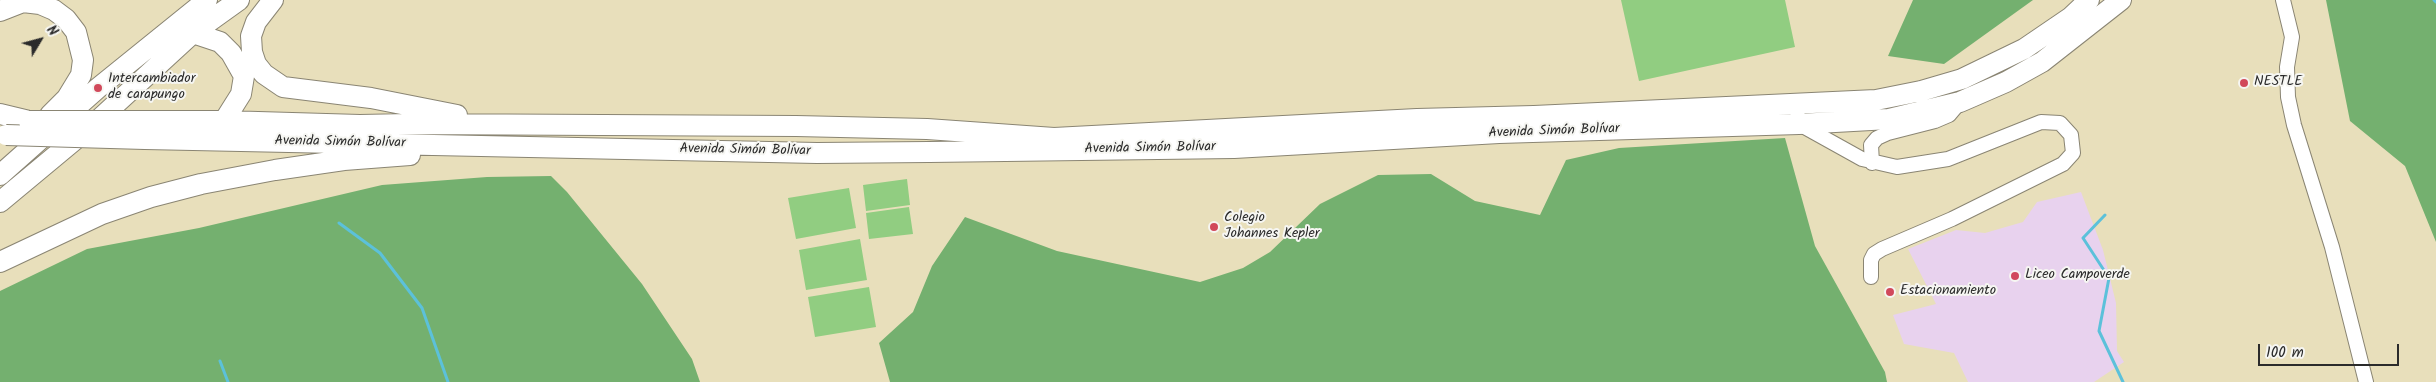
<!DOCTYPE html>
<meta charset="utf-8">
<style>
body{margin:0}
#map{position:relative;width:2436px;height:382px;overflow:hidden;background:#e8dfbb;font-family:Kalam,sans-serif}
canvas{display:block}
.north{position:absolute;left:15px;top:15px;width:50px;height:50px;-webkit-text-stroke:4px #f6f6f2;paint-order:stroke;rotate:53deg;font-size:14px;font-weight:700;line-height:20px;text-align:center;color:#2b2b2b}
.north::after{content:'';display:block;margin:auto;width:18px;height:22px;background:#2b2b2b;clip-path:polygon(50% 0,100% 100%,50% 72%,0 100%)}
.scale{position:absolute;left:2258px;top:344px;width:141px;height:22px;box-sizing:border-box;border:2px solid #2b2b2b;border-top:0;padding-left:6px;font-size:15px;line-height:18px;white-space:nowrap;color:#2b2b2b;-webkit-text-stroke:4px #f6f6f2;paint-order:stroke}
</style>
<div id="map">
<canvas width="2436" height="382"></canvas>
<div class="north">N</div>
<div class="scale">100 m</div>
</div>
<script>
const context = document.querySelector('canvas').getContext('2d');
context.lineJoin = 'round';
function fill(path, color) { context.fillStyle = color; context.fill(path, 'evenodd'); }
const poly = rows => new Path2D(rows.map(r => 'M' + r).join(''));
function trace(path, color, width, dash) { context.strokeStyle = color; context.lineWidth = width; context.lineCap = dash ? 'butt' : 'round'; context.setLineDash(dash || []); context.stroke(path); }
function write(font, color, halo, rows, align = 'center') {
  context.font = font + ' Kalam,sans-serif'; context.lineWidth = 4; context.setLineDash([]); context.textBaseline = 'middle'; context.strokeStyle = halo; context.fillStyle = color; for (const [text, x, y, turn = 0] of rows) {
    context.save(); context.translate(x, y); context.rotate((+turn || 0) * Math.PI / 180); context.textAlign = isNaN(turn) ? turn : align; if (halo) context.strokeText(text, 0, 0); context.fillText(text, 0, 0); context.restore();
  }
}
fill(poly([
 [2081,192,2103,250,2116,303,2117,351,2124,362,2094,382,1968,382,1954,353,1904,344,1893,315,1936,304,1908,249,1956,230,1985,233,2023,222,2037,202]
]), '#e8d2ee');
fill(poly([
 [1621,0,1785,0,1795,47,1639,81],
 [907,179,910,205,866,211,863,185],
 [849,188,856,228,796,239,788,198],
 [909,207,913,234,869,239,866,213],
 [860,239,867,280,806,290,799,250],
 [869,287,876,327,815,337,808,297]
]), '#91cd81');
fill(poly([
 [1913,0,2033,0,1944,64,1888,56],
 [2326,0,2436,0,2436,242,2405,166,2350,121],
 [1785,138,1815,246,1885,372,1887,382,890,382,879,343,913,312,932,266,965,217,1057,251,1200,282,1243,268,1270,252,1320,204,1378,175,1431,174,1475,201,1540,215,1566,160,1619,148],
 [551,176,567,192,642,284,692,359,700,382,0,382,0,291,87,249,199,228,382,185,487,177]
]), '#74b06f');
trace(poly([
 [2434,0,2436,2],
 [2105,215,2083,238,2109,278,2099,331,2123,382],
 [339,223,380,253,422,308,448,382],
 [220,361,228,382]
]), '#5cc1da', 3);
const minor = poly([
 [2283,0,2292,37,2287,67,2288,97,2294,125,2332,247,2366,382],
 [1796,104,1799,124,1862,159,1897,167,1948,159,2041,122,2060,123,2071,135,2073,153,2063,164,1952,219,1882,249,1874,254,1871,260,1871,277],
 [1872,163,1871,145,1877,138,1888,133,1935,121,1949,115,1960,102]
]);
const highway = poly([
 [273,0,256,22,251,36,252,52,256,64,264,74,283,87,371,98,457,115],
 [0,11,23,2,40,4,54,10,66,19,76,32,83,60,81,75,67,98,50,115],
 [193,33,220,42,231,53,244,76,241,94,224,121],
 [0,114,29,121],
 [150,121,224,121,360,125,409,124,796,126,927,129,1054,138,1417,119,1534,116,1876,100,1921,91,1962,79,2024,49,2071,17,2089,0],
 [145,139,817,153,929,152,1234,148,1499,133,1799,124,1889,119,1960,102,2006,82,2042,62,2121,0],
 [0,175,98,88,207,0],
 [0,202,95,123,193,33,239,0],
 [0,262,102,214,151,197,201,184,275,170,344,160,410,155]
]);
trace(minor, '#8a8573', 16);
trace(highway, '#8a8573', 22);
trace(minor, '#fff', 14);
trace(highway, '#fff', 20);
const highwayBridge = poly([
 [29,121,150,121],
 [6,135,145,139]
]);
trace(highwayBridge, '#8a8573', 22, []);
trace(highwayBridge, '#fff', 20);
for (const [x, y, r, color] of [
 [2244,83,5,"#d1495b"],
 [98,88,5,"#d1495b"],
 [1214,227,5,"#d1495b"],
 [2015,276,5,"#d1495b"],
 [1890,292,5,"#d1495b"]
]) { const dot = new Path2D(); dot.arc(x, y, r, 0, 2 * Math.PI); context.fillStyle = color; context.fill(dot); trace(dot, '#f6f6f2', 2); }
write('14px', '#2b2b2b', '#f6f6f2', [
 ["Intercambiador",108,80],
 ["de carapungo",108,96],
 ["NESTLE",2254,83],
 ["Colegio",1224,219],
 ["Johannes Kepler",1224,235],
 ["Liceo Campoverde",2025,276],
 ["Estacionamiento",1900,292]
], 'left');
write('14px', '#2b2b2b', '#f6f6f2', [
 ["Avenida Simón Bolívar",1554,132,-2],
 ["Avenida Simón Bolívar",340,143,1],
 ["Avenida Simón Bolívar",1150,149,-1],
 ["Avenida Simón Bolívar",745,151,1]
]);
</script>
